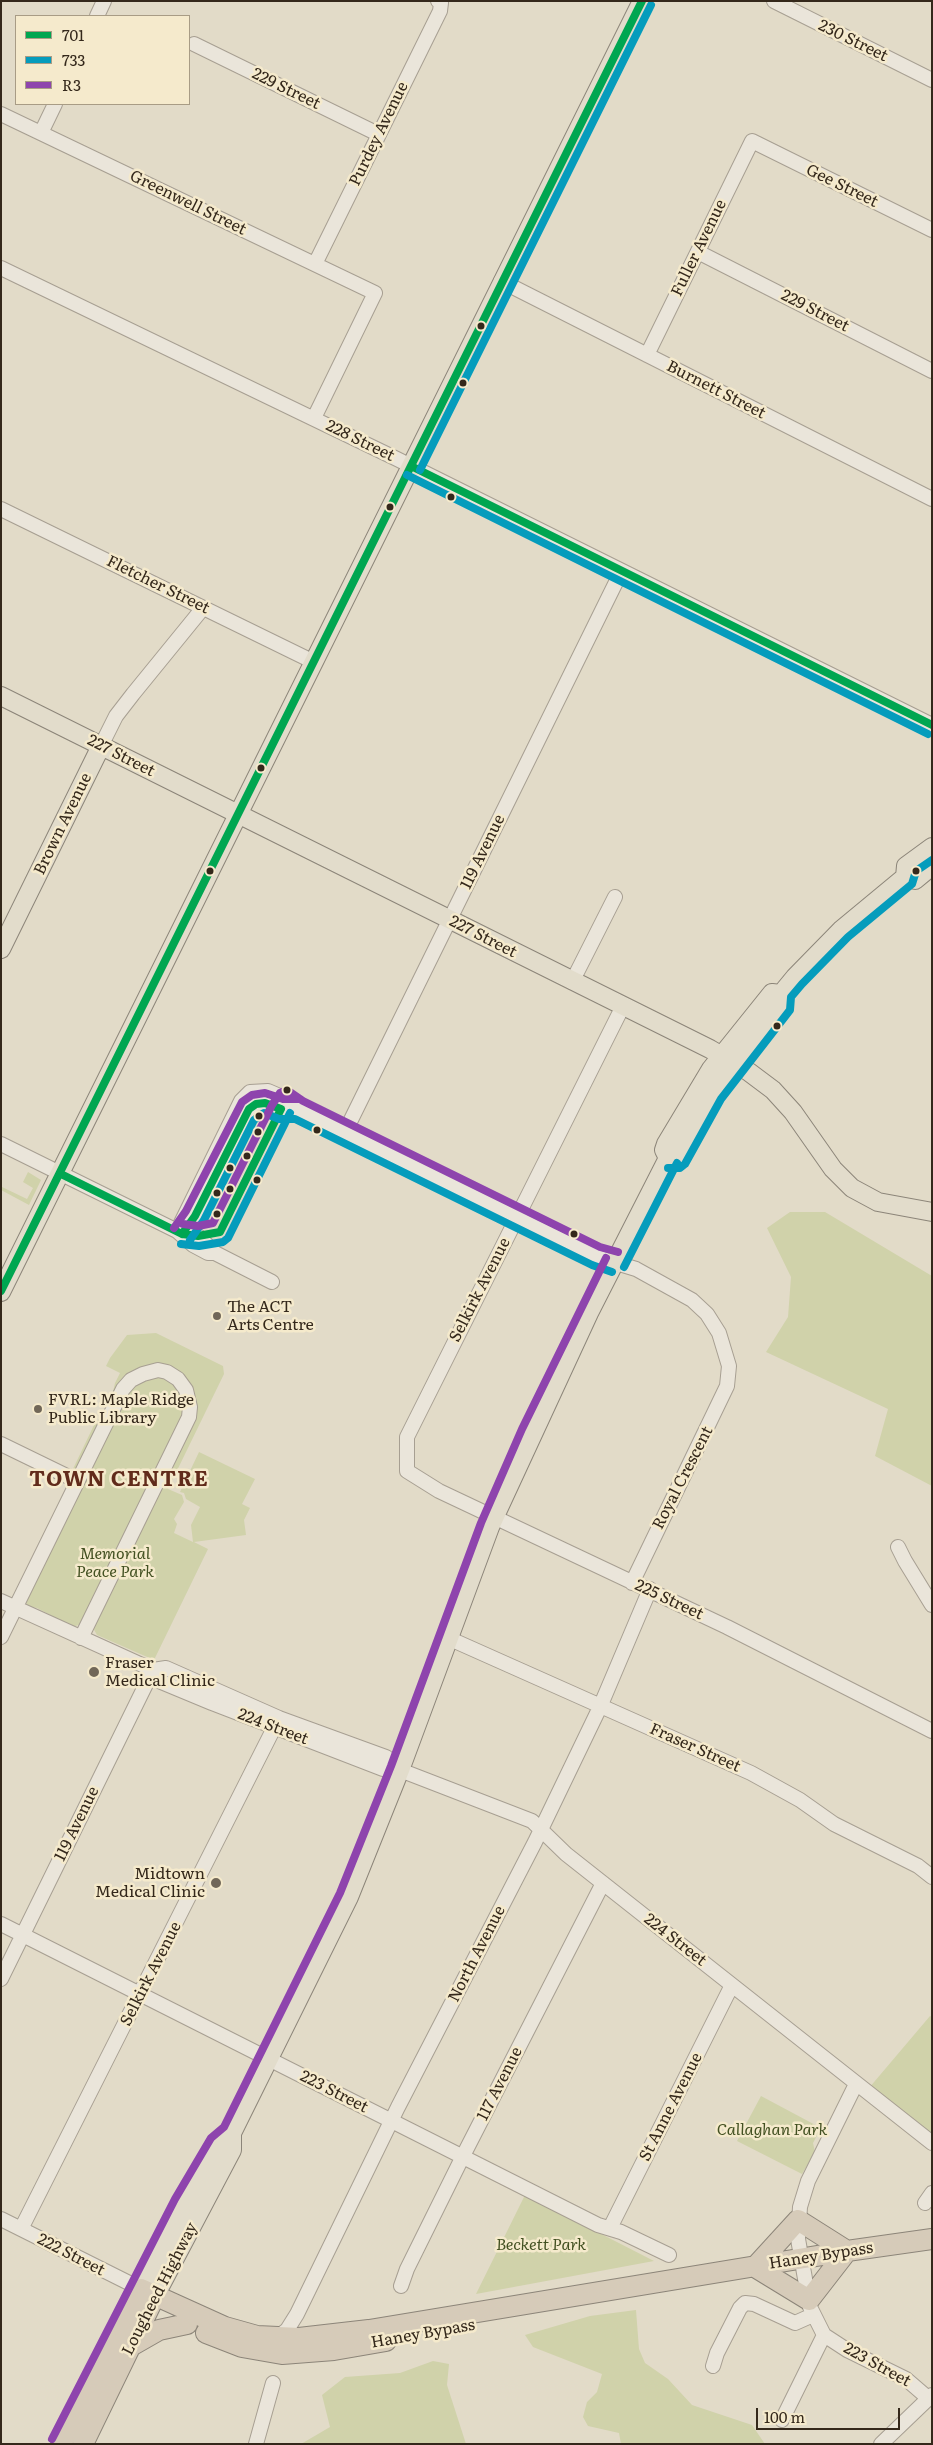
<!DOCTYPE html>
<style>
body{margin:0}
#map{position:relative;width:933px;height:2445px;overflow:hidden;background:#e2dbc8;font-family:Literata,serif}
canvas{display:block}
.frame{position:absolute;inset:0;border:2px solid #34281b;pointer-events:none}
.legend{position:absolute;left:15px;top:15px;width:175px;height:90px;box-sizing:border-box;background:#f5eacc;border:1px solid #a89c85;margin:0;padding:6px 9px;list-style:none;font-size:15px;color:#34281b}
.legend li{display:flex;align-items:center;gap:10px;height:25px}
.legend b{width:25px;border:1px solid #a89c85}
.scale{position:absolute;left:756px;top:2408px;width:144px;height:22px;box-sizing:border-box;border:2px solid #34281b;border-top:0;padding-left:6px;font-size:15px;line-height:18px;white-space:nowrap;color:#34281b;-webkit-text-stroke:4px #f5eacc;paint-order:stroke}
</style>
<div id="map">
<canvas width="933" height="2445"></canvas>
<div class="frame"></div>
<ul class="legend">
<li><b style="height:6px;background:#00a651"></b>701</li>
<li><b style="height:6px;background:#059cbc"></b>733</li>
<li><b style="height:6px;background:#8e44ad"></b>R3</li>
</ul>
<div class="scale">100 m</div>
</div>
<script>
const context = document.querySelector('canvas').getContext('2d');
context.lineJoin = 'round';
function fill(path, color) { context.fillStyle = color; context.fill(path, 'evenodd'); }
const poly = rows => new Path2D(rows.map(r => 'M' + r).join(''));
function trace(path, color, width, dash) { context.strokeStyle = color; context.lineWidth = width; context.lineCap = dash ? 'butt' : 'round'; context.setLineDash(dash || []); context.stroke(path); }
function write(font, color, halo, rows, align = 'center') {
  context.font = font + ' Literata,serif'; context.lineWidth = 5; context.setLineDash([]); context.textBaseline = 'middle'; context.strokeStyle = halo; context.fillStyle = color; for (const [text, x, y, turn = 0] of rows) {
    context.save(); context.translate(x, y); context.rotate((+turn || 0) * Math.PI / 180); context.textAlign = isNaN(turn) ? turn : align; if (halo) context.strokeText(text, 0, 0); context.fillText(text, 0, 0); context.restore();
  }
}
fill(poly([
 [28,1172,41,1180,29,1205,1,1190,2,1187,27,1199,33,1188,23,1182],
 [790,1212,825,1212,932,1276,932,1486,875,1456,888,1409,766,1352,788,1317,791,1277,767,1228],
 [156,1333,223,1366,224,1374,168,1489,182,1495,184,1502,174,1519,177,1524,174,1533,193,1542,191,1525,200,1507,186,1499,184,1493,180,1492,199,1452,255,1479,242,1504,250,1508,244,1520,246,1535,194,1542,208,1549,154,1660,97,1635,92,1626,81,1624,73,1627,37,1608,28,1606,25,1601,82,1477,72,1471,95,1423,109,1409,115,1383,120,1373,106,1366,110,1358,127,1335],
 [930,2016,932,2017,932,2138,869,2088],
 [761,2096,821,2128,813,2143,815,2152,802,2174,737,2141],
 [525,2195,654,2261,476,2294],
 [636,2310,639,2349,645,2363,668,2379,692,2405,752,2425,765,2444,621,2444,619,2433,588,2426,583,2417,587,2402,597,2392,602,2374,533,2347,525,2335,590,2316],
 [433,2361,449,2364,447,2385,466,2444,301,2444,330,2427,322,2395,345,2377,400,2373]
]), '#d0d2aa');
const minor = poly([
 [774,1,932,80],
 [97,16,104,1],
 [194,44,378,134],
 [1,114,375,293,314,418],
 [41,133,55,104],
 [698,252,932,371],
 [315,264,440,11,441,3,438,1],
 [1,268,397,459,932,725],
 [501,281,932,499],
 [647,355,752,141,932,230],
 [1,509,314,662],
 [101,746,116,716,133,694,203,608],
 [572,982,615,897],
 [623,1006,407,1437,407,1471,439,1491,727,1627,932,1731],
 [345,1132,621,572],
 [1,1144,177,1231,193,1245,208,1253,215,1253],
 [177,1231,241,1101,250,1092,268,1091,282,1097,297,1109,552,1235,600,1258,636,1269,692,1300,707,1314,719,1333,729,1366,727,1386,632,1583],
 [182,1234,195,1216,249,1109,256,1104,265,1103,281,1109,297,1109],
 [182,1234,198,1236,215,1253,272,1282],
 [1,1444,77,1481],
 [898,1547,905,1561,932,1605],
 [1,1601,153,1670,159,1681,212,1703,383,1769,400,1770,532,1821,566,1854,932,2143],
 [1,1637,123,1389,131,1380,143,1374,158,1370,167,1372,178,1379,186,1390,190,1407,189,1417,81,1638],
 [448,1638,751,1773,800,1800,834,1824,918,1866,932,1877],
 [153,1670,166,1668,279,1718,386,1757,400,1770],
 [1,1924,598,2225,621,2232,669,2255],
 [1,1979,153,1670],
 [856,2084,808,2181,800,2207,798,2239,810,2307,824,2335,847,2350,906,2379,928,2398],
 [925,2203,932,2193],
 [1,2219,141,2289],
 [610,2228,732,1985],
 [21,2229,279,1718],
 [401,2286,407,2269,463,2156,603,1883],
 [276,2338,287,2330,297,2314,398,2107,535,1842,600,1707,650,1589],
 [713,2366,717,2353,740,2308,745,2303,754,2304,795,2323,813,2315],
 [782,2420,824,2335],
 [256,2444,273,2383],
 [881,2444,932,2395]
]);
const major = poly([
 [1,696,710,1049,749,1072,773,1090,793,1112,833,1169,852,1188,878,1202,932,1212],
 [905,877,915,880,932,866],
 [1,949,101,746],
 [668,1158,677,1158,713,1093,782,1004,781,994,795,977,841,930,905,877,906,866,932,847],
 [668,1158,664,1150,666,1144,711,1069,772,993,781,994],
 [1,1292,642,1],
 [141,2289,191,2191,219,2144,232,2133,349,1897,400,1770,490,1527,589,1313,668,1158],
 [155,2296,232,2150,232,2133]
]);
const highway = poly([
 [755,2267,809,2300,847,2251],
 [755,2267,798,2220,847,2251],
 [206,2333,242,2347,282,2354,334,2350,386,2341],
 [131,2346,159,2330,187,2324],
 [61,2444,141,2289,225,2327,257,2336,299,2338,369,2330,847,2251,932,2239],
 [83,2444,155,2296]
]);
trace(minor, '#a79f92', 16);
trace(major, '#8c8579', 20);
trace(highway, '#8c8579', 22);
trace(minor, '#eae5da', 14);
trace(major, '#e2dccb', 18);
trace(highway, '#d6cbb9', 20);
trace(poly([
 [411,466,932,725],
 [61,1174,182,1234,198,1236,220,1232,281,1109],
 [182,1234,195,1216,249,1109,256,1104,265,1103,281,1109],
 [1,1291,642,1]
]), '#00a651', 8);
trace(poly([
 [420,470,651,5],
 [407,475,928,734],
 [668,1168,680,1168,685,1164,721,1099,790,1010,791,997,802,984,848,937,912,884,916,871,932,860],
 [190,1240,204,1220,254,1120,264,1113,279,1119,295,1119,592,1265,612,1272],
 [181,1244,199,1246,223,1242,228,1238,290,1113],
 [624,1267,677,1163]
]), '#059cbc', 8);
trace(poly([
 [183,1224,198,1226,213,1223,272,1105,280,1093,287,1090,303,1101,600,1247,618,1252],
 [174,1228,186,1211,242,1102,252,1095,265,1093,283,1099,297,1099],
 [52,2439,175,2199,211,2138,224,2127,340,1893,391,1766,481,1523,522,1429,606,1258]
]), '#8e44ad', 8);
for (const [x, y, r, color] of [
 [481,326,4.5,"#34281b"],
 [463,383,4.5,"#34281b"],
 [451,497,4.5,"#34281b"],
 [390,507,4.5,"#34281b"],
 [261,768,4.5,"#34281b"],
 [210,871,4.5,"#34281b"],
 [916,871,4.5,"#34281b"],
 [777,1026,4.5,"#34281b"],
 [287,1090,4.5,"#34281b"],
 [259,1116,4.5,"#34281b"],
 [317,1130,4.5,"#34281b"],
 [258,1132,4.5,"#34281b"],
 [247,1156,4.5,"#34281b"],
 [230,1168,4.5,"#34281b"],
 [257,1180,4.5,"#34281b"],
 [230,1189,4.5,"#34281b"],
 [217,1193,4.5,"#34281b"],
 [217,1214,4.5,"#34281b"],
 [574,1234,4.5,"#34281b"],
 [217,1316,5,"#716758"],
 [38,1409,5,"#716758"],
 [94,1672,6,"#716758"],
 [216,1883,6,"#716758"]
]) { const dot = new Path2D(); dot.arc(x, y, r, 0, 2 * Math.PI); context.fillStyle = color; context.fill(dot); trace(dot, '#f5eacc', 2); }
write('16px', '#34281b', '#f5eacc', [
 ["230 Street",853,41,26],
 ["229 Street",286,89,26],
 ["Purdey Avenue",379,134,-64],
 ["Gee Street",842,186,26],
 ["Greenwell Street",188,203,26],
 ["Fuller Avenue",699,248,-64],
 ["229 Street",815,311,27],
 ["Burnett Street",716,390,27],
 ["228 Street",360,441,26],
 ["Fletcher Street",158,585,26],
 ["227 Street",121,756,27],
 ["Brown Avenue",63,824,-64],
 ["119 Avenue",483,852,-64],
 ["227 Street",483,937,27],
 ["Selkirk Avenue",480,1290,-63],
 ["Royal Crescent",683,1478,-63],
 ["225 Street",669,1600,25],
 ["224 Street",273,1727,21],
 ["Fraser Street",695,1748,24],
 ["119 Avenue",77,1824,-64],
 ["224 Street",675,1940,38],
 ["North Avenue",477,1954,-63],
 ["Selkirk Avenue",151,1974,-63],
 ["117 Avenue",500,2084,-63],
 ["223 Street",334,2092,27],
 ["St Anne Avenue",671,2107,-63],
 ["222 Street",71,2255,27],
 ["Haney Bypass",821,2256,-9],
 ["Lougheed Highway",160,2289,-63],
 ["Haney Bypass",423,2334,-10],
 ["223 Street",877,2365,29]
]);
write('16px', '#34281b', '#f5eacc', [
 ["The ACT",227,1307],
 ["Arts Centre",227,1325],
 ["FVRL: Maple Ridge",48,1400],
 ["Public Library",48,1418],
 ["Fraser",105,1663],
 ["Medical Clinic",105,1681],
 ["Midtown",205,1874,"right"],
 ["Medical Clinic",205,1892,"right"]
], 'left');
write('italic 16px', '#435122', '#f5eacc', [
 ["Memorial",115,1554],
 ["Peace Park",115,1572],
 ["Callaghan Park",772,2130],
 ["Beckett Park",541,2245]
]);
context.letterSpacing = '1px';
write('bold 21px', '#612b1b', '#f5eacc', [
 ["TOWN CENTRE",119,1480]
]);
context.letterSpacing = '0px';
</script>
